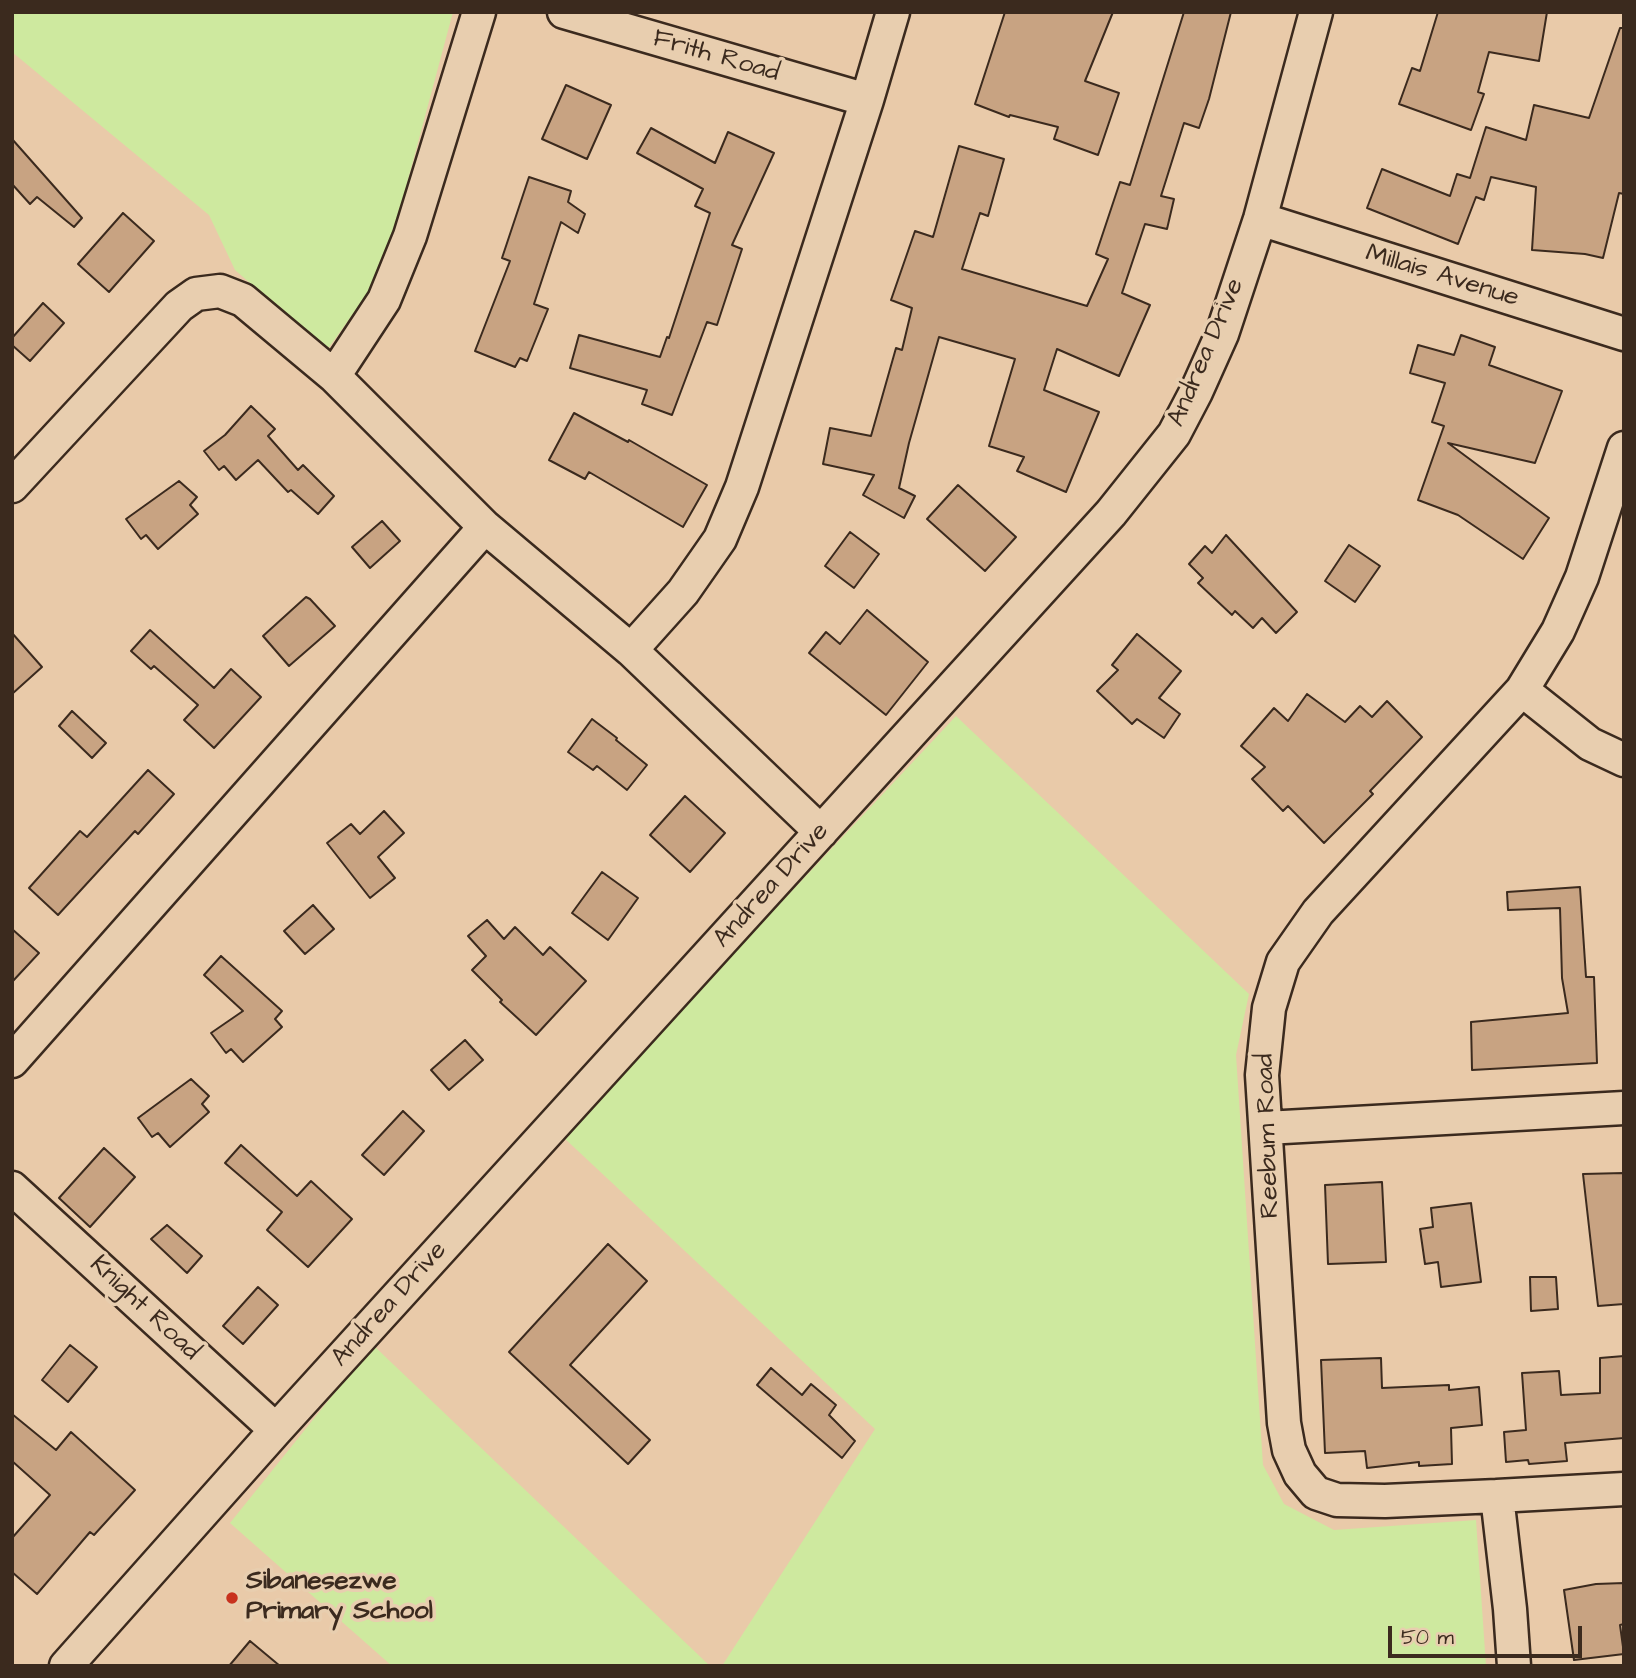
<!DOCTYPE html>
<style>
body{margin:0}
#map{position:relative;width:1636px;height:1678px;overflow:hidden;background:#e9caa9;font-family:"Architects Daughter",sans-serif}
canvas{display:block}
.frame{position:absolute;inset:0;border:14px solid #3b2a1e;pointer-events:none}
.scale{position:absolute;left:1388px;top:1626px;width:194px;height:32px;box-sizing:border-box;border:4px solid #3b2a1e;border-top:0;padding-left:9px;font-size:21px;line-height:24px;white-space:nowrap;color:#3b2a1e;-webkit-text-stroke:5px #e8ceaf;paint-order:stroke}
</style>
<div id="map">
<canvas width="1636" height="1678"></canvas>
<div class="frame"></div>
<div class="scale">50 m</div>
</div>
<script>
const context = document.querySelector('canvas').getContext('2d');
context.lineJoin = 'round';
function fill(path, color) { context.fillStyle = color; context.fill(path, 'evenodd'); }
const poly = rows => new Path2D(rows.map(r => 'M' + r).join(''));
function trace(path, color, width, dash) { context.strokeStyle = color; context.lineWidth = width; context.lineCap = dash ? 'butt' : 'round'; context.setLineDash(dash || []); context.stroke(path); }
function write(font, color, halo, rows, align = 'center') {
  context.font = font + ' "Architects Daughter",sans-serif'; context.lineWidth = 7; context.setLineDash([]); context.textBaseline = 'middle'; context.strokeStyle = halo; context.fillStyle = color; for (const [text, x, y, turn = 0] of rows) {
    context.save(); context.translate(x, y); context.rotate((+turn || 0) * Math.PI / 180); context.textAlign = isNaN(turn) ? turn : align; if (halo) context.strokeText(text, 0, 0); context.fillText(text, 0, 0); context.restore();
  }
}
fill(poly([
 [12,12,453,12,398,217,371,289,327,350,235,270,209,215,12,52],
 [956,716,1249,994,1236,1055,1263,1465,1284,1504,1334,1530,1476,1520,1486,1666,722,1666,875,1429,562,1136],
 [373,1345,710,1666,392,1666,230,1523]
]), '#cee99f');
const building = poly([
 [1005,12,1113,12,1085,81,1119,93,1098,155,1054,139,1058,127,1010,115,1009,117,975,104,1005,12],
 [1184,12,1231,12,1209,99,1199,128,1184,123,1161,196,1174,199,1167,229,1145,224,1122,293,1150,305,1119,376,1057,349,1044,390,1099,412,1066,492,1017,471,1024,457,989,446,1015,359,939,337,909,443,899,488,915,496,904,518,863,495,874,475,823,464,830,428,871,436,896,348,902,350,912,308,891,300,915,231,933,237,959,146,1004,159,988,216,980,213,962,269,1087,306,1108,259,1096,254,1120,182,1130,185,1184,12],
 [1438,12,1547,12,1539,61,1489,52,1478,92,1484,94,1471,130,1399,104,1412,68,1420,71,1438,12],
 [1620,28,1624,28,1624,194,1619,193,1603,258,1585,254,1532,250,1536,187,1491,177,1484,200,1476,197,1458,244,1367,208,1382,169,1450,196,1457,174,1470,178,1486,127,1526,140,1534,105,1589,118,1620,28],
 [566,85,611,105,587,159,542,139,566,85],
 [651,128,715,163,728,132,774,153,732,245,742,249,717,325,707,322,672,415,642,404,647,390,570,368,579,335,660,357,667,337,669,338,710,213,695,206,703,189,637,153,651,128],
 [12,139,82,218,74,227,37,197,30,204,12,184,12,139],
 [529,177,571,191,568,202,585,214,578,233,561,222,534,304,548,309,527,361,520,358,515,367,475,351,510,261,502,258,529,177],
 [123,213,154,241,109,292,78,264,123,213],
 [43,303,64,323,30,361,12,345,12,338,43,303],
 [1461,335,1495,347,1489,365,1562,391,1535,463,1448,443,1549,518,1523,559,1458,515,1418,500,1444,426,1432,422,1445,383,1410,373,1418,345,1454,355,1461,335],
 [251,406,275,429,268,436,298,470,303,465,334,496,318,514,291,490,288,492,258,460,236,480,224,466,219,470,204,451,225,435,251,406],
 [574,413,628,442,629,440,707,485,683,527,589,472,585,479,549,460,574,413],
 [179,481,197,497,190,505,198,514,158,549,146,535,141,539,126,519,179,481],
 [958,485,1016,537,985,571,927,519,958,485],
 [382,521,400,541,370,568,352,547,382,521],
 [850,532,879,554,854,588,825,566,850,532],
 [1226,535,1297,612,1276,633,1262,618,1253,628,1235,611,1232,615,1198,583,1203,578,1189,564,1205,546,1212,553,1226,535],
 [1349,545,1380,566,1355,602,1325,581,1349,545],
 [306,597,310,599,335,626,289,666,263,636,306,597],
 [867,610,928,662,886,715,809,653,826,632,840,644,867,610],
 [150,630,214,688,231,669,261,697,214,748,184,720,198,705,154,666,151,669,131,651,150,630],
 [12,633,42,667,12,694,12,633],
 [1137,634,1181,671,1159,698,1180,714,1164,738,1137,719,1132,724,1097,691,1118,670,1112,665,1137,634],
 [1307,694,1345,722,1360,706,1372,717,1387,701,1422,737,1370,791,1373,794,1324,843,1288,806,1283,811,1252,779,1265,767,1241,746,1274,708,1288,721,1307,694],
 [72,711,106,743,92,758,59,726,72,711],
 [592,719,617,738,616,740,647,765,627,790,597,766,593,770,568,752,592,719],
 [148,770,174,794,138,834,135,831,58,915,29,888,80,831,87,837,148,770],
 [685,796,725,833,690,872,650,835,685,796],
 [384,811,404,833,378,857,395,878,370,898,327,843,351,824,360,834,384,811],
 [602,872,638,898,608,940,572,913,602,872],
 [1580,887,1586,977,1594,977,1597,1063,1472,1070,1471,1022,1568,1013,1562,978,1560,908,1508,910,1507,892,1580,887],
 [313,905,334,929,305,954,284,931,313,905],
 [487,920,504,939,515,927,543,955,550,947,586,981,536,1035,500,1002,502,1000,472,970,486,956,468,936,487,920],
 [12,929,39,953,12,982,12,929],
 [221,956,282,1011,275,1019,282,1027,243,1062,231,1049,226,1053,211,1033,243,1011,204,975,221,956],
 [465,1040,483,1060,449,1090,431,1070,465,1040],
 [191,1079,209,1096,202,1104,209,1112,170,1147,158,1133,152,1137,138,1118,191,1079],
 [403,1111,424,1131,384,1175,362,1155,403,1111],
 [241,1145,297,1196,311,1181,352,1219,308,1267,267,1230,282,1212,225,1163,241,1145],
 [104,1148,135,1177,90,1227,59,1198,104,1148],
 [1624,1173,1624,1304,1598,1306,1583,1174,1624,1173],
 [1382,1182,1386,1262,1328,1264,1325,1185,1382,1182],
 [1471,1203,1481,1282,1441,1287,1438,1262,1425,1264,1420,1229,1433,1227,1431,1208,1471,1203],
 [167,1225,202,1256,187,1273,151,1239,167,1225],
 [608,1244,647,1281,570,1365,650,1440,628,1464,509,1352,608,1244],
 [1530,1277,1556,1277,1558,1309,1531,1311,1530,1277],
 [258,1287,278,1305,243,1344,223,1326,258,1287],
 [70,1345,97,1367,68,1402,42,1380,70,1345],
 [1624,1356,1624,1438,1565,1443,1567,1461,1529,1464,1528,1460,1506,1462,1504,1432,1526,1430,1522,1373,1559,1371,1561,1395,1600,1393,1600,1358,1624,1356],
 [1381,1358,1382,1388,1449,1385,1449,1390,1479,1387,1482,1425,1451,1428,1452,1464,1419,1466,1419,1462,1367,1468,1365,1451,1325,1453,1321,1360,1381,1358],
 [771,1368,802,1395,811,1384,836,1405,829,1415,855,1441,842,1458,757,1385,771,1368],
 [12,1414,56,1450,71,1432,135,1490,94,1535,90,1532,37,1594,12,1572,12,1538,50,1495,12,1461,12,1414],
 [1624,1583,1624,1624,1620,1625,1624,1654,1574,1660,1564,1590,1596,1584,1624,1583],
 [250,1641,280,1666,229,1666,250,1641]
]);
fill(building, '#c8a382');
trace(building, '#3b2a1e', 2);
const minor = poly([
 [564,12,867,100],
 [1260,219,1624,334],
 [334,376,384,300,410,236,479,12],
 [12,486,179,306,196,294,220,291,243,300,334,376,485,527,631,650,821,832],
 [631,650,683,592,720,539,742,487,867,100,893,12],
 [1522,690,1590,744,1624,760],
 [12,1061,485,527],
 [1266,1128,1624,1108],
 [12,1188,276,1430],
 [1497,1496,1624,1489],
 [66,1666,276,1430,1111,513,1174,434,1196,392,1222,334,1260,219,1316,12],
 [1514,1666,1510,1609,1497,1496,1385,1501,1337,1500,1316,1493,1300,1474,1289,1450,1284,1423,1262,1075,1269,1008,1283,962,1318,912,1522,690,1558,631,1582,577,1624,448]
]);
trace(minor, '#3b2a1e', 37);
trace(minor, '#e8ceaf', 32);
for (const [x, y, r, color] of [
 [232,1598,7,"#c8321e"]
]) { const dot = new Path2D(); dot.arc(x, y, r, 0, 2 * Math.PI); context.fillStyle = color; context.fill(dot); trace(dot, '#e8ceaf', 2.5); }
write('26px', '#3b2a1e', '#e8ceaf', [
 ["Frith Road",716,57,16],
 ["Millais Avenue",1442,277,17],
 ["Andrea Drive",1207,353,-67],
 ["Andrea Drive",772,886,-48],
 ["Reebum Road",1269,1136,-92],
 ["Andrea Drive",390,1305,-48],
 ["Knight Road",144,1309,43]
]);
write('bold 26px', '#3b2a1e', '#e8ceaf', [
 ["Sibanesezwe",246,1583],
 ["Primary School",246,1613]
], 'left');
</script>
